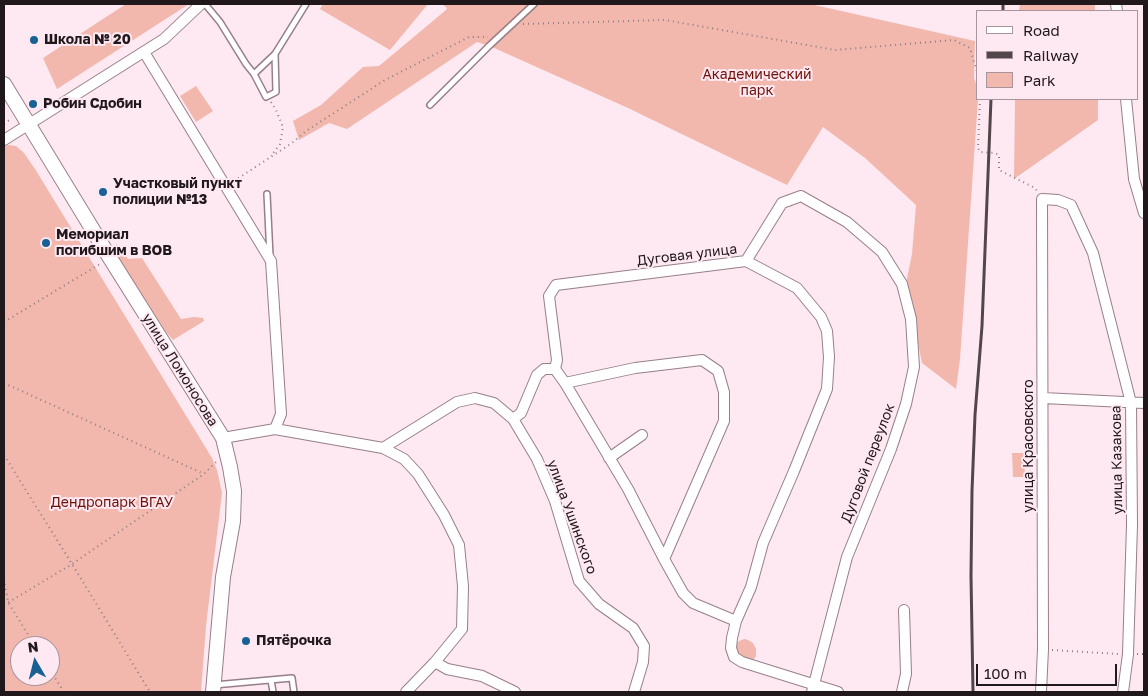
<!DOCTYPE html>
<meta charset="utf-8">
<style>
body{margin:0}
#map{position:relative;width:1148px;height:696px;overflow:hidden;background:#fee8f2;font-family:"Golos Text",sans-serif}
canvas{display:block}
.frame{position:absolute;inset:0;border:5px solid #21181c;pointer-events:none}
.legend{position:absolute;left:976px;top:10px;width:162px;height:90px;box-sizing:border-box;background:#fee8f2;border:1px solid #a6959c;margin:0;padding:6px 9px;list-style:none;font-size:15px;color:#21181c}
.legend li{display:flex;align-items:center;gap:10px;height:25px}
.legend b{width:25px;border:1px solid #a6959c}
.north{position:absolute;left:10px;top:636px;width:50px;height:50px;box-sizing:border-box;background:#fee8f2;border:1px solid #a6959c;border-radius:50%;rotate:352deg;font-size:14px;font-weight:700;line-height:20px;text-align:center;color:#21181c}
.north::after{content:'';display:block;margin:auto;width:18px;height:22px;background:#196094;clip-path:polygon(50% 0,100% 100%,50% 72%,0 100%)}
.scale{position:absolute;left:976px;top:664px;width:141px;height:22px;box-sizing:border-box;border:2px solid #21181c;border-top:0;padding-left:6px;font-size:15px;line-height:18px;white-space:nowrap;color:#21181c;-webkit-text-stroke:4px #fee8f2;paint-order:stroke}
</style>
<div id="map">
<canvas width="1148" height="696"></canvas>
<div class="frame"></div>
<ul class="legend">
<li><b style="height:6px;background:#fff"></b>Road</li>
<li><b style="height:6px;background:#52464b"></b>Railway</li>
<li><b style="height:14px;background:#f2b8ad"></b>Park</li>
</ul>
<div class="north">N</div>
<div class="scale">100 m</div>
</div>
<script>
const context = document.querySelector('canvas').getContext('2d');
context.lineJoin = 'round';
function fill(path, color) { context.fillStyle = color; context.fill(path, 'evenodd'); }
const poly = rows => new Path2D(rows.map(r => 'M' + r).join(''));
function trace(path, color, width, dash) { context.strokeStyle = color; context.lineWidth = width; context.lineCap = dash ? 'butt' : 'round'; context.setLineDash(dash || []); context.stroke(path); }
function write(font, color, halo, rows, align = 'center') {
  context.font = font + ' "Golos Text",sans-serif'; context.lineWidth = 4; context.setLineDash([]); context.textBaseline = 'middle'; context.strokeStyle = halo; context.fillStyle = color; for (const [text, x, y, turn = 0] of rows) {
    context.save(); context.translate(x, y); context.rotate((+turn || 0) * Math.PI / 180); context.textAlign = isNaN(turn) ? turn : align; if (halo) context.strokeText(text, 0, 0); context.fillText(text, 0, 0); context.restore();
  }
}
fill(poly([
 [126,4,189,4,57,89,43,58],
 [323,4,428,4,390,50,320,9],
 [442,4,810,4,975,41,974,78,977,86,977,99,978,99,960,359,956,389,922,363,906,283,912,254,916,205,865,158,823,127,787,185,628,108,492,47,477,42,347,129,329,123,299,140,293,121,321,105,363,67,379,66,446,10,447,8],
 [1020,4,1095,4,1095,11,1019,11],
 [196,86,213,111,196,122,180,96],
 [1015,99,1098,99,1098,120,1014,179],
 [9,145,16,146,24,153,35,169,212,458,217,470,222,493,206,626,201,692,4,692,4,146],
 [20,646,50,646,50,676,20,676],
 [117,244,128,259,142,258,181,319,194,317,203,318,204,321,173,340,166,332,123,266,113,246],
 [1012,453,1024,453,1025,477,1013,477],
 [745,639,748,640,753,643,756,649,756,656,751,663,742,666,734,645,741,640]
]), '#f2b8ad');
const service = poly([
 [205,4,220,22,246,64,254,74,266,97,276,92,275,54],
 [254,74,275,54,306,4],
 [430,105,489,46,534,4],
 [267,194,270,256],
 [271,680,273,692],
 [214,685,292,678,294,692]
]);
const minor = poly([
 [1116,4,1117,11],
 [144,52,271,261,281,414,275,429],
 [1126,99,1134,179,1144,213],
 [4,140,164,39,201,4],
 [746,261,782,203,801,196,847,222,882,252,902,284,911,319,914,367,906,404,891,449,847,557,812,692],
 [565,383,635,368,702,360,718,371,724,392,724,421,664,559],
 [1043,398,1144,403],
 [513,419,521,413,537,375,544,369,555,369],
 [223,438,275,429,383,448,457,402,475,398,494,403,513,419,537,459,555,501,579,581,599,604,633,628,644,646,643,662,634,692],
 [383,448,404,459,418,474,444,515,459,545,463,586,462,629,435,662],
 [609,458,642,435],
 [736,621,693,603,683,593,664,559,628,489,565,383,555,369,557,360,549,296,556,285,746,261,797,288,821,317,827,331,829,357,827,389,794,471,763,543,751,587,736,621,732,638,731,648,734,657,742,662,838,692],
 [406,692,435,662,447,669,482,676,515,692],
 [902,692,906,674,904,610],
 [1041,692,1043,649,1042,199,1058,200,1071,205,1093,253,1131,403,1132,525,1128,654,1123,692]
]);
const secondary = poly([
 [4,84,110,258,223,438,230,467,234,491,233,521,223,577,213,692]
]);
trace(service, '#977f8a', 8);
trace(minor, '#977f8a', 12);
trace(secondary, '#977f8a', 16);
trace(poly([
 [523,24,665,20,835,50,954,40,970,48,977,72],
 [980,99,978,148,980,152,995,153,999,155,999,170,1035,188,1037,191],
 [271,102,276,110,283,127,280,144,271,156],
 [4,124,12,118],
 [234,181,292,143,306,131,385,80,469,37,488,37],
 [4,322,100,264],
 [4,383,204,474],
 [4,455,72,564,150,692],
 [4,579,8,602,35,646],
 [4,605,72,564,204,474,217,461],
 [1052,650,1119,654],
 [1137,654,1144,654],
 [50,670,64,692]
]), '#8d7d84', 2, [1, 4]);
trace(service, '#fff', 5);
trace(minor, '#fff', 10);
trace(secondary, '#fff', 14);
trace(poly([
 [1003,11,1003,4],
 [973,692,971,576,972,491,975,415,982,326,991,99]
]), '#52464b', 3);
for (const [x, y, r, color] of [
 [34,40,5,"#196094"],
 [33,104,5,"#196094"],
 [103,192,5,"#196094"],
 [46,243,5,"#196094"],
 [246,641,5,"#196094"]
]) { const dot = new Path2D(); dot.arc(x, y, r, 0, 2 * Math.PI); context.fillStyle = color; context.fill(dot); trace(dot, '#fee8f2', 2); }
write('bold 14px', '#21181c', '#fee8f2', [
 ["Школа № 20",44,40],
 ["Робин Сдобин",43,104],
 ["Участковый пункт",113,184],
 ["полиции №13",113,200],
 ["Мемориал",56,235],
 ["погибшим в ВОВ",56,251],
 ["Пятёрочка",256,641]
], 'left');
write('14px', '#6e1107', '#fee8f2', [
 ["Академический",757,75],
 ["парк",757,91],
 ["Дендропарк ВГАУ",112,503]
]);
write('14px', '#21181c', '#fee8f2', [
 ["Дуговая улица",687,255,-7],
 ["улица Ломоносова",180,370,58],
 ["улица Красовского",1029,446,-90],
 ["улица Казакова",1117,460,-91],
 ["Дуговой переулок",868,463,-69],
 ["улица Ушинского",572,517,70]
]);
</script>
